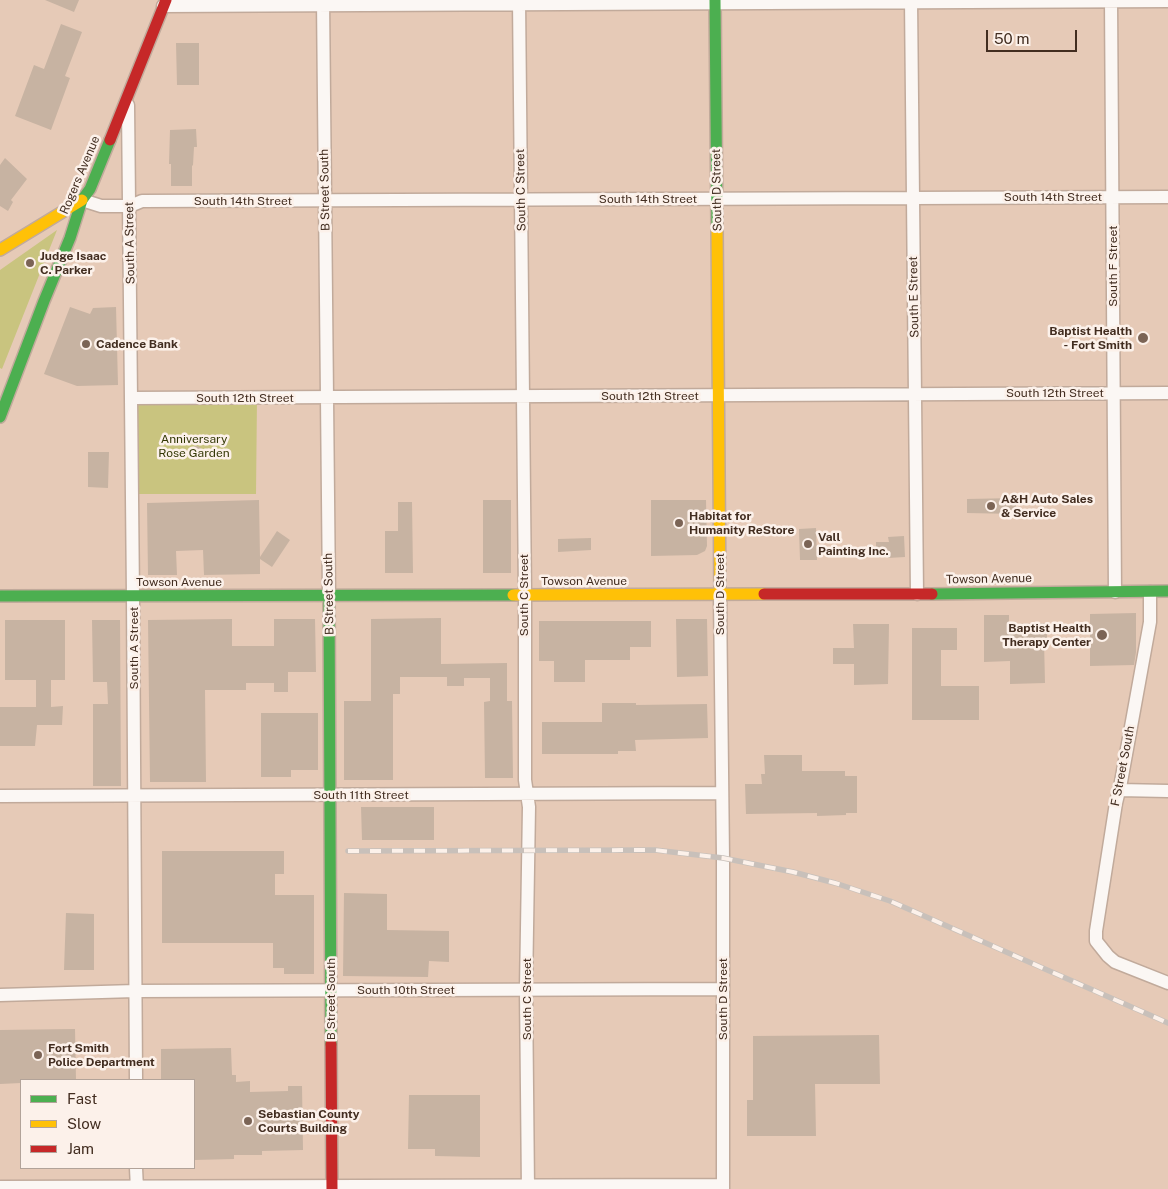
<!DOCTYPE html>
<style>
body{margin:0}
#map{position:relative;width:1168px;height:1189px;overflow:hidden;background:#e6cab7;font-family:"Public Sans",sans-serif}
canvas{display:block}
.legend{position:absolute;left:20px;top:1079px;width:175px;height:90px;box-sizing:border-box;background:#fcf1ea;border:1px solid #b2a399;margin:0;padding:6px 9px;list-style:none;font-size:15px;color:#422d20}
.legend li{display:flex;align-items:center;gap:10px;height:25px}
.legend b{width:25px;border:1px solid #b2a399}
.scale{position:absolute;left:986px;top:30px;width:91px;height:22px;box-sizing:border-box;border:2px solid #422d20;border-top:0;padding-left:6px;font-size:15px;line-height:18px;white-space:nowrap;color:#422d20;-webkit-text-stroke:4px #fcf1ea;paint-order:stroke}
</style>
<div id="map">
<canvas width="1168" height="1189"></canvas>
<ul class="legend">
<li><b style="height:6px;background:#4caf50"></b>Fast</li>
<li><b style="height:6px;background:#ffc107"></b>Slow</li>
<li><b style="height:6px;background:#c62828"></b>Jam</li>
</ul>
<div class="scale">50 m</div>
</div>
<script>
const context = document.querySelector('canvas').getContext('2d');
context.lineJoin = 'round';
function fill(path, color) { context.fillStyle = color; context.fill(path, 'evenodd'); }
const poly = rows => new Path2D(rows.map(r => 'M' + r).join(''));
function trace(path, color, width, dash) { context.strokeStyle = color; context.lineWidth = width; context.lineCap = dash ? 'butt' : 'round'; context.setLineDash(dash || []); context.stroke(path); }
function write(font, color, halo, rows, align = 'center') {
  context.font = font + ' "Public Sans",sans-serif'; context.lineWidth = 5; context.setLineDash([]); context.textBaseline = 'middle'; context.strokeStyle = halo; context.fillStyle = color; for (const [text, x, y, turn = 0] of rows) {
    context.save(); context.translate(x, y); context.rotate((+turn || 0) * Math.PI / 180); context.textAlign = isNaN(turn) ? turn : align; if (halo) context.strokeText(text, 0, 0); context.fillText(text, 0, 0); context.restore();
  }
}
fill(poly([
 [57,230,2,369,0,368,0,270],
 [132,398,257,398,256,494,132,494]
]), '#c9c47f');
fill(poly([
 [45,0,79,0,74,12],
 [61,24,82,32,65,76,70,78,51,130,15,116,34,65,44,69],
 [176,43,199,43,199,85,177,85],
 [196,129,197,147,194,147,193,165,192,166,192,186,171,186,171,164,169,164,170,130],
 [5,158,27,179,11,200,13,202,8,211,0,206,0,165],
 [70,307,90,314,93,308,116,307,118,385,77,386,44,374],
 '189 453a7 7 0 1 1 14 0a7 7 0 1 1-14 0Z',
 [88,452,109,452,108,488,88,487],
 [1016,498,1016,514,967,513,967,499],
 [259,500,260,557,277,531,290,540,272,567,260,559,260,574,204,575,203,550,176,551,177,575,148,575,147,503],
 [483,500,511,500,511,573,483,573],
 [651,500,706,500,707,546,705,551,697,555,651,556],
 [398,502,412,502,413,573,385,573,385,531,398,531],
 [816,528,817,560,800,560,799,529],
 [904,536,905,557,888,558,888,554,876,554,876,542,889,542,888,537],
 [591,538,591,550,558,552,558,539],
 [1136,613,1136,652,1134,665,1090,666,1090,614],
 [984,615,1009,615,1009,624,1047,623,1047,641,1044,641,1045,683,1010,684,1010,661,984,662],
 [441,618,441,664,507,663,507,701,512,701,513,778,485,778,484,702,490,701,490,678,464,678,464,686,447,686,447,677,400,677,400,694,393,694,393,780,344,780,344,701,371,701,371,619],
 [232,619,232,646,274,646,274,619,315,619,316,672,288,672,288,692,274,692,274,683,246,683,246,690,205,690,206,782,150,782,148,620],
 [676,619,707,619,708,676,677,677],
 [5,620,65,620,65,680,51,680,51,707,63,706,62,725,37,725,35,746,0,746,0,707,36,707,36,680,5,680],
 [92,620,120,620,121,786,93,786,93,704,108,704,107,682,93,682],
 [539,621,651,621,651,647,630,647,630,660,585,660,585,682,554,682,554,661,539,661],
 [853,624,889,624,888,684,854,685,854,664,833,664,833,648,854,648],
 [912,628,957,628,957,650,941,650,941,686,979,686,979,720,912,720],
 [602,703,636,703,636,705,707,704,708,738,635,740,636,751,618,751,618,754,542,754,542,722,602,722],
 [261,713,318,713,318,770,291,770,291,777,261,777],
 [764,755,802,755,802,771,845,771,845,776,857,776,857,813,846,813,846,815,817,816,817,813,746,814,745,784,762,784,761,774,765,774],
 [361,807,434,807,434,840,362,840],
 [162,851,284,851,284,874,275,874,275,895,314,895,314,974,284,974,284,968,273,968,273,943,162,943],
 [344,893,387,894,387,930,449,931,449,962,429,961,428,977,343,976],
 [66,913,94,914,94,970,64,970],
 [75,1029,76,1080,21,1080,21,1083,0,1084,0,1030],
 [879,1035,880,1084,815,1084,816,1136,747,1136,747,1100,753,1100,753,1036],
 [231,1048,232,1075,236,1075,236,1082,250,1081,250,1092,288,1091,288,1086,302,1086,303,1150,262,1151,262,1155,234,1155,234,1159,194,1160,194,1080,161,1080,161,1049],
 [409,1095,480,1095,480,1157,435,1156,435,1149,408,1149]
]), '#c7b3a2');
const street = poly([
 [323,0,329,596],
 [519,0,525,595,525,780,529,807,526,989,528,1189],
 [911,0,917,594],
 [1111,0,1115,592],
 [163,6,1168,1],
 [128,105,133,596,136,1080],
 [82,200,101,206,130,206,142,201,1168,197],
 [132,398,1168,393],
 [1150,592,1150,622,1121,782,1116,803,1096,931,1096,941,1108,956,1115,962,1168,983],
 [720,595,723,858,723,1189],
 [1119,790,1168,791],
 [0,796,722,793],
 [0,995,135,991,723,989],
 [136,1168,137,1189],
 [0,1187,723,1185]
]);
const fast = poly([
 [715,0,717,227],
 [0,417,44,301,70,238,82,200,90,189,110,140],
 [932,594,1168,591],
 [0,596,513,595],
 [329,596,331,1044]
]);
const slow = poly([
 [717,227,720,595],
 [0,250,82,200],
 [513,595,764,594]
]);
const jam = poly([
 [110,140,166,0],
 [764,594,932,594],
 [331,1044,332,1189]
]);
trace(street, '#c1aa9b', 15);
trace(fast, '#c1aa9b', 14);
trace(slow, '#c1aa9b', 14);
trace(jam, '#c1aa9b', 14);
trace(street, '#fbf7f4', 12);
trace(fast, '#4caf50', 11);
trace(slow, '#ffc107', 11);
trace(jam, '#c62828', 11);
const rail = poly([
 [348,851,655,850,723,858,793,872,835,883,890,901,1168,1023]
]);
trace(rail, '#c8c0ba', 5.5);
trace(rail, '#fcf1ea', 4, [11]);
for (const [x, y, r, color] of [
 [30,263,5,"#7b6455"],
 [1143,338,6,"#7b6455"],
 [86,344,5,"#7b6455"],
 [991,506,5,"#7b6455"],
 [679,523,5,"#7b6455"],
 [808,544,5,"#7b6455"],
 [1102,635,6,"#7b6455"],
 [38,1055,5,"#7b6455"],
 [248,1121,5,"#7b6455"]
]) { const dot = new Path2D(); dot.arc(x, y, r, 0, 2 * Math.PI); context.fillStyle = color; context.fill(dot); trace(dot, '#fcf1ea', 2); }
write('12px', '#422d20', '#fcf1ea', [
 ["Rogers Avenue",80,175,-67],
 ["B Street South",325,190,-91],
 ["South C Street",521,190,-91],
 ["South D Street",717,190,-91],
 ["South 14th Street",1053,197],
 ["South 14th Street",648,199],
 ["South 14th Street",243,201],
 ["South A Street",130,243,-91],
 ["South F Street",1113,266,-90],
 ["South E Street",914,297,-91],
 ["South 12th Street",1055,393],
 ["South 12th Street",650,396],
 ["South 12th Street",245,398],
 ["Towson Avenue",989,579,-1],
 ["Towson Avenue",584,581],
 ["Towson Avenue",179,582],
 ["B Street South",329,594,-91],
 ["South D Street",720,594,-90],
 ["South C Street",524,595,-90],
 ["South A Street",134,648,-90],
 ["F Street South",1123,766,-79],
 ["South 11th Street",361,795],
 ["South 10th Street",406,990],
 ["B Street South",331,999,-90],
 ["South C Street",527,999,-90],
 ["South D Street",723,999,-90]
]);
write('bold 12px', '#422d20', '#fcf1ea', [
 ["Judge Isaac",40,256],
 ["C. Parker",40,270],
 ["Baptist Health",1132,331,"right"],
 ["- Fort Smith",1132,345,"right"],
 ["Cadence Bank",96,344],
 ["A&H Auto Sales",1001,499],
 ["& Service",1001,513],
 ["Habitat for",689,516],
 ["Humanity ReStore",689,530],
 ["Vall",818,537],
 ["Painting Inc.",818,551],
 ["Baptist Health",1091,628,"right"],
 ["Therapy Center",1091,642,"right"],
 ["Fort Smith",48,1048],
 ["Police Department",48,1062],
 ["Sebastian County",258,1114],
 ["Courts Building",258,1128]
], 'left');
write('12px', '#333805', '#fcf1ea', [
 ["Anniversary",194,439],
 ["Rose Garden",194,453]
]);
</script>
